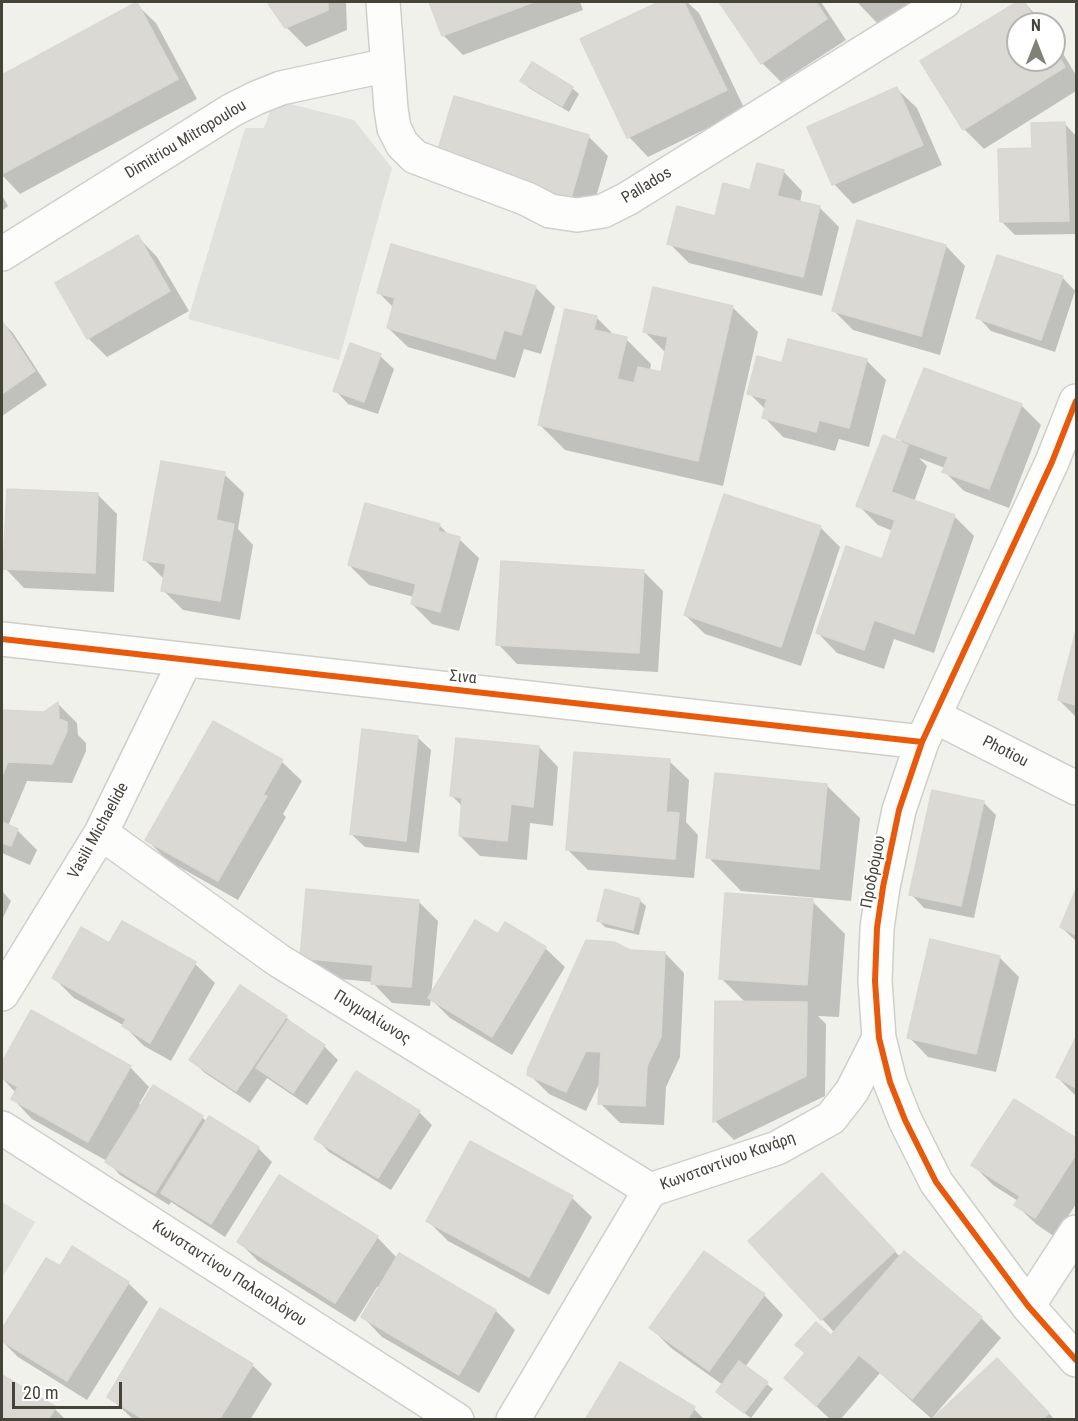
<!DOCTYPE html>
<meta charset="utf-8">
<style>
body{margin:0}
#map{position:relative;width:1078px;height:1421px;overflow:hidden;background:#f1f1ec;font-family:"Roboto Condensed",sans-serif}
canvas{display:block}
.frame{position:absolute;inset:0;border:3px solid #464339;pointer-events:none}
.north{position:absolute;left:1006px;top:12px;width:60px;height:60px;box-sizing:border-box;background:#fff;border:2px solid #b5b4b0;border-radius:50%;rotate:0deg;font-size:16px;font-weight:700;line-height:24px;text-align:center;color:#464339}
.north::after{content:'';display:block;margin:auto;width:21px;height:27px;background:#828078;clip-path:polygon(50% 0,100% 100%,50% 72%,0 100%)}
.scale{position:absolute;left:12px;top:1382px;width:110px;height:27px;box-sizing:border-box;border:3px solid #464339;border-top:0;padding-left:8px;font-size:18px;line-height:21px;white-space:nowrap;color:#464339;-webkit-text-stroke:4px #fff;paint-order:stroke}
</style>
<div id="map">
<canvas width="1078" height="1421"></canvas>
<div class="frame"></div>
<div class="north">N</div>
<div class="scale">20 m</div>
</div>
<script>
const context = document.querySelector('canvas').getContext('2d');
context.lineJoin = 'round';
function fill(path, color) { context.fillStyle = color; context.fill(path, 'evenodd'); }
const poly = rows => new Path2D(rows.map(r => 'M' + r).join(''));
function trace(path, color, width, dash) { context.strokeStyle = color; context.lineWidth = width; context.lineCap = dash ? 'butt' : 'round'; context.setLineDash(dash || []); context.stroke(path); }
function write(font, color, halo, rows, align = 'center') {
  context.font = font + ' "Roboto Condensed",sans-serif'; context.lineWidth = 4.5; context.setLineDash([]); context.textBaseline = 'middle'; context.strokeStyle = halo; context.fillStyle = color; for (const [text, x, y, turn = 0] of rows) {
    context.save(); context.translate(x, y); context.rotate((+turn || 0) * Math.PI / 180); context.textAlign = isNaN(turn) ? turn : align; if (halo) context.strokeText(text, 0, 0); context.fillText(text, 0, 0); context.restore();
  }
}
fill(poly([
 [274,100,354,120,392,168,339,360,188,319,245,128,264,128],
 [2,1202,35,1222,2,1278]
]), '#e0e0dc');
fill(poly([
 [269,2,346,2,347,30,306,47,286,27],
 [431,2,580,2,583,10,463,55,443,35],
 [662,2,687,2,699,13,745,110,648,157,629,137,582,40],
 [721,2,821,2,846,40,781,82,762,63],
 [857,2,919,2,880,26],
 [1019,2,1024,2,1044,24,1018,24,1018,60,1054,60,1054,39,1076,75,1076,91,984,149,964,129,922,62],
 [136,4,156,23,197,99,20,194,2,175,2,76],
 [533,64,572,88,579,94,569,112,529,88,522,81],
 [897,89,917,108,942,165,853,204,834,184],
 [455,98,589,137,608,156,589,221],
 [1065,124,1076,136,1076,234,1015,235,1002,222],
 [783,171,802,191,800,203,819,207,839,227,822,296,689,263,669,243,716,218,751,191],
 [2,195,8,206,2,211],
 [138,237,157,257,189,311,107,357,88,338],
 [946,246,965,266,940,355,853,330,834,311],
 [1062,277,1075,291,1055,352,991,331,978,317],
 [535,287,555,307,541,354,524,349,515,378,408,347,388,328,394,308,378,292],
 [732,307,758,332,723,486,565,450,540,425,596,317,615,336,626,339,651,364,650,371,662,374,666,353,644,331],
 [2,322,13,333,47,385,2,416],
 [789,340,867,361,886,380,869,447,839,439,835,451,783,437,764,417,766,410,749,393,783,365],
 [380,356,394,369,378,414,348,404,335,390],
 [1021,405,1041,425,1009,508,964,491,944,471,945,468,919,458,927,466,914,502,954,516,974,536,934,653,894,639,884,669,837,653,818,633,883,561,893,531,878,525,858,505,906,446,898,438],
 [224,474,244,493,238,529,253,545,240,620,183,610,163,590,165,580,145,560],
 [97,494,117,514,114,592,24,588,5,568],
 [439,525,450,536,459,539,479,558,459,631,432,624,412,604,414,597,369,585,349,565],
 [820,527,840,547,801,666,705,634,685,615],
 [643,571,663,591,658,672,517,664,498,644],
 [1076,635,1076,717,1059,700],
 [58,704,77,723,78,735,86,743,86,751,72,783,27,781,8,826,17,830,37,850,30,865,2,853,2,711,44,714],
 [213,723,282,762,302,781,283,814,286,817,238,900,167,860,147,840],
 [417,737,431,750,419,853,365,847,351,834],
 [539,747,558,767,553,826,530,823,527,860,480,856,460,836,463,807,452,796],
 [669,761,689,780,686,822,698,835,694,878,588,870,568,850],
 [826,785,860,818,851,901,741,891,708,857],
 [983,802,996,815,974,918,924,908,911,894],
 [2,891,11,901,2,920],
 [1076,893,1076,941,1061,927],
 [639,900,646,906,639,935,605,927,599,921],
 [418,901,438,921,431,997,545,948,565,967,512,1055,450,1018,431,999,430,1006,392,1003,372,982,321,977,301,958],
 [812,901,845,934,839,1017,818,1016,826,1024,825,1096,734,1140,715,1121,746,1003,721,978],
 [110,945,195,964,215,983,171,1061,144,1046,123,1025,74,998,54,978],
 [630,951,665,953,684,973,680,1057,666,1087,664,1125,620,1123,600,1103,601,1080,586,1111,549,1094,529,1074],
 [999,957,1019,977,996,1072,928,1057,909,1037],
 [32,1012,130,1067,149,1087,139,1104,202,1117,207,1122,209,1118,258,1148,272,1162,225,1237,171,1202,169,1205,120,1175,107,1161,32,1119,13,1099,16,1093,2,1078,2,1065],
 [286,1017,296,1027,324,1046,338,1060,307,1105,267,1078,250,1103,205,1073,191,1060],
 [1076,1040,1076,1096,1057,1077],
 [1015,1101,1076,1140,1076,1204,1055,1237,1036,1224,1016,1205,1018,1201,993,1185,973,1165],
 [419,1112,432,1125,391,1190,329,1152,316,1138],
 [842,1194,900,1257,904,1253,981,1318,1001,1338,933,1417,934,1418,1017,1379,1055,1420,933,1420,880,1373,840,1420,831,1420,786,1378,806,1354,797,1345,832,1337,835,1333,822,1319],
 [572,1198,592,1217,549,1295,448,1241,428,1221],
 [377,1237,397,1258,496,1311,515,1330,479,1393,382,1337,363,1317,380,1288,377,1287,355,1322,258,1261,239,1242],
 [46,1260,60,1268,128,1283,148,1302,87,1400,18,1357,2,1341,2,1332],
 [764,1295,783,1315,745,1367,773,1389,751,1418,724,1398,723,1385,671,1348,651,1328],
 [252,1365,272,1384,250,1420,134,1420,109,1397],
 [2,1377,55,1409,66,1420,2,1420],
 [694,1409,705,1420,586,1420]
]), '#0003');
const building = poly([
 [137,2,178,79,2,174,2,75,137,2],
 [267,2,328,2,328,10,285,28,267,2],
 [429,2,534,2,442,36,429,2],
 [659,2,684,2,727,90,627,138,580,39,659,2],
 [719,2,816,2,827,19,761,64,719,2],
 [1017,2,1024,2,1038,24,1018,24,1018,60,1054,60,1054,49,1065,67,963,130,920,61,1017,2],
 [532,62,573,87,562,106,520,81,532,62],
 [897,87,923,145,832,185,807,127,897,87],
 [454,96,589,135,570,202,434,163,454,96],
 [1065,122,1069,221,1000,222,998,149,1032,148,1031,123,1065,122],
 [757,163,784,170,777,196,820,206,803,277,667,244,677,206,715,216,723,183,750,190,757,163],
 [857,220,946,245,921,336,832,311,857,220],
 [138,235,170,291,87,339,55,283,138,235],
 [391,244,536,286,521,335,504,330,495,359,387,328,395,298,377,293,391,244],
 [997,255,1063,276,1041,340,976,318,997,255],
 [653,287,733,306,698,461,538,425,565,309,597,316,594,330,627,337,617,379,634,383,638,367,661,372,668,337,643,332,653,287],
 [2,321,35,371,2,394,2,321],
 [788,339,867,359,849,428,819,420,816,432,762,418,767,399,747,394,757,356,782,363,788,339],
 [350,343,381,354,364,402,333,391,350,343],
 [924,368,1022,404,989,489,942,472,948,457,896,438,924,368],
 [883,435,908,445,891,492,955,515,914,634,874,620,864,650,816,633,846,546,882,559,895,520,856,506,883,435],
 [161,461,225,472,216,520,234,524,220,601,161,591,166,564,143,560,161,461],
 [7,489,98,493,95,573,3,569,7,489],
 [724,494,821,526,781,647,684,615,724,494],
 [365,503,440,524,438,531,460,537,440,612,411,604,416,584,348,565,365,503],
 [501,561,644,570,639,653,496,645,501,561],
 [1076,630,1076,705,1058,700,1076,630],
 [58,702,59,719,67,722,67,731,52,764,8,762,2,776,2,710,44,712,58,702],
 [213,721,283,760,263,795,267,796,218,881,145,840,213,721],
 [362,729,418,736,406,841,350,834,362,729],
 [456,738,539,746,533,807,511,804,507,841,459,836,462,798,450,796,456,738],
 [574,752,670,759,666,812,679,813,675,859,566,850,574,752],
 [715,773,827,784,819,869,706,858,715,773],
 [932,790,984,801,961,906,909,895,932,790],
 [2,822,18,829,11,846,2,843,2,822],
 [306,889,419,900,411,987,371,984,373,965,300,958,306,889],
 [605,889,640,899,633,930,597,921,605,889],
 [1076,889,1076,935,1060,927,1076,889],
 [725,893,813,899,807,985,719,979,725,893],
 [475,920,498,934,505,922,546,947,492,1037,428,998,475,920],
 [122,921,196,962,150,1043,122,1026,126,1019,52,978,81,927,109,943,122,921],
 [930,939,1000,956,976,1054,907,1038,930,939],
 [586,940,614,942,630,950,665,952,661,1037,647,1066,645,1106,598,1104,601,1052,586,1051,566,1092,527,1075,528,1068,586,940],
 [240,985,287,1016,236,1091,189,1060,240,985],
 [715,1001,807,1002,806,1076,713,1122,715,1001],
 [31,1010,131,1066,88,1142,11,1099,18,1087,2,1078,2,1062,31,1010],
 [288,1020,325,1045,293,1093,256,1068,288,1020],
 [1076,1037,1076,1088,1056,1077,1076,1037],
 [356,1071,420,1111,378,1178,314,1139,356,1071],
 [153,1085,203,1116,155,1193,105,1162,153,1085],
 [1014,1099,1076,1138,1076,1154,1035,1218,1014,1205,1020,1196,971,1165,1014,1099],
 [209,1116,259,1147,211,1224,161,1193,209,1116],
 [470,1141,573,1196,529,1277,426,1221,470,1141],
 [822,1173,895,1251,821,1320,748,1241,822,1173],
 [279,1175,378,1236,335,1303,237,1242,279,1175],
 [72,1246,129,1282,67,1381,2,1341,2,1329,46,1258,60,1266,72,1246],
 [704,1251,765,1294,709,1371,649,1328,704,1251],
 [904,1251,982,1317,912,1399,859,1355,816,1406,784,1378,805,1353,795,1345,816,1322,831,1335,904,1251],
 [399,1253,496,1310,459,1375,361,1317,399,1253],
 [160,1308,253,1364,219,1420,145,1420,107,1397,160,1308],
 [997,1358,1049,1413,1042,1420,931,1420,997,1358],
 [739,1361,768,1382,744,1413,716,1392,739,1361],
 [620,1362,695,1407,687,1420,585,1420,620,1362],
 [2,1375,56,1407,48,1420,2,1420,2,1375]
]);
fill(building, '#dad9d4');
trace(building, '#d9d8d2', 1.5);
const minor = poly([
 [383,2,391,109,394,128,402,144,415,157,527,199,550,211,577,215,603,211,627,199,944,2],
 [2,254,232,110,256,98,281,88,388,65],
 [1076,401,1052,462,922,742,899,810,883,887,877,928,875,981,879,1038,890,1082,905,1120,936,1182,1028,1306,1076,1360],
 [2,639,922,742],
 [934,716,1076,788],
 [101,833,278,960,650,1190],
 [2,994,101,833,185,661],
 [2,1128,457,1420],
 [1028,1306,1076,1232],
 [513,1420,650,1190,777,1148,831,1118,852,1091,879,1038]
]);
trace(minor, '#cfceca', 36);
trace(minor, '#fdfdfc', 33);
trace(poly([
 [1076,401,1052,462,922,742,899,810,883,887,877,928,875,981,879,1038,890,1082,905,1120,936,1182,1028,1306,1076,1360],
 [2,639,922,742]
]), '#e8590c', 6);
write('16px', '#464339', '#fff', [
 ["Dimitriou Mitropoulou",186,140,-31],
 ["Pallados",647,186,-31],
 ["Σινα",463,678,6],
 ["Photiou",1005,752,27],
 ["Vasili Michaelide",99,831,-61],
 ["Προδρόμου",874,872,-79],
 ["Πυγμαλίωνος",372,1018,32],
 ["Κωνσταντίνου Κανάρη",728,1162,-20],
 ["Κωνσταντίνου Παλαιολόγου",229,1274,33]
]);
</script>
